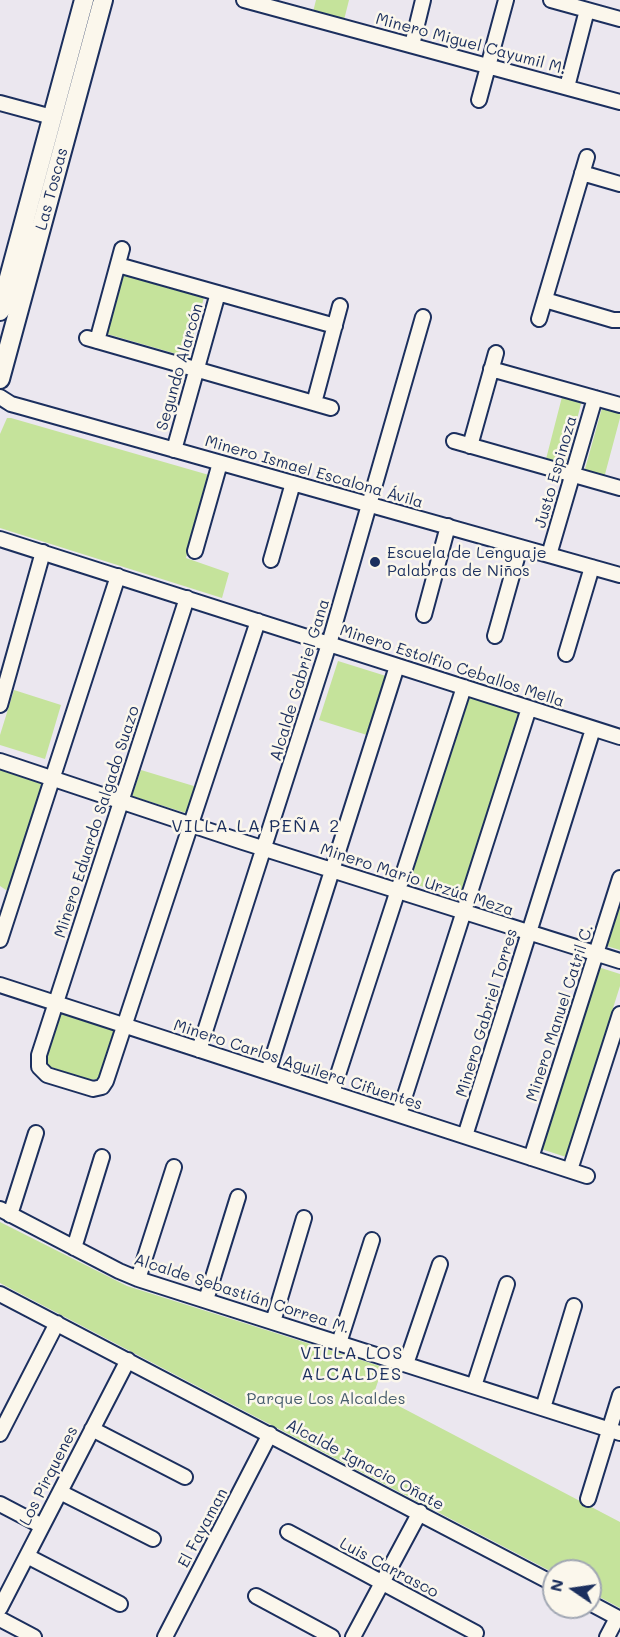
<!DOCTYPE html>
<meta charset="utf-8">
<style>
body{margin:0}
#map{position:relative;width:620px;height:1637px;overflow:hidden;background:#ebe7ef;font-family:Mali,sans-serif}
canvas{display:block}
.north{position:absolute;left:542px;top:1559px;width:60px;height:60px;box-sizing:border-box;background:#fbf7ec;border:2px solid #a1a7b3;border-radius:50%;rotate:283deg;font-size:16px;font-weight:700;line-height:24px;text-align:center;color:#1b2f5e}
.north::after{content:'';display:block;margin:auto;width:21px;height:27px;background:#1b2f5e;clip-path:polygon(50% 0,100% 100%,50% 72%,0 100%)}
</style>
<div id="map">
<canvas width="620" height="1637"></canvas>
<div class="north">N</div>
</div>
<script>
const context = document.querySelector('canvas').getContext('2d');
context.lineJoin = 'round';
function fill(path, color) { context.fillStyle = color; context.fill(path, 'evenodd'); }
const poly = rows => new Path2D(rows.map(r => 'M' + r).join(''));
function trace(path, color, width, dash) { context.strokeStyle = color; context.lineWidth = width; context.lineCap = dash ? 'butt' : 'round'; context.setLineDash(dash || []); context.stroke(path); }
function write(font, color, halo, rows, align = 'center') {
  context.font = font + ' Mali,sans-serif'; context.lineWidth = 5; context.setLineDash([]); context.textBaseline = 'middle'; context.strokeStyle = halo; context.fillStyle = color; for (const [text, x, y, turn = 0] of rows) {
    context.save(); context.translate(x, y); context.rotate((+turn || 0) * Math.PI / 180); context.textAlign = isNaN(turn) ? turn : align; if (halo) context.strokeText(text, 0, 0); context.fillText(text, 0, 0); context.restore();
  }
}
fill(poly([
 [316,0,349,0,343,24,312,16],
 [124,272,205,294,187,357,107,334],
 [563,393,582,400,565,466,545,463],
 [607,406,620,410,620,418,604,478,586,473,585,469,602,408],
 [7,418,11,418,209,475,186,558,229,573,222,598,0,528,0,434],
 [338,661,386,676,367,735,319,720],
 [14,690,61,705,45,759,0,745,0,735],
 [465,696,521,713,461,899,405,881],
 [0,766,44,781,45,787,12,888,6,890,0,886],
 [141,770,197,787,189,814,132,796],
 [620,891,620,950,603,945],
 [595,966,620,974,620,986,566,1157,538,1148],
 [63,1014,109,1026,114,1030,102,1075,97,1079,89,1080,45,1065,43,1057,57,1016],
 [0,1222,127,1286,383,1367,374,1393,620,1522,620,1608,590,1592,590,1571,554,1571,554,1573,0,1283]
]), '#c5e39b');
const minor = poly([
 [244,0,620,102],
 [551,0,620,19],
 [412,45,423,0],
 [567,87,587,10],
 [479,100,506,0],
 [0,103,52,117],
 [582,173,620,184],
 [118,265,335,326],
 [545,300,613,320,620,320],
 [539,319,587,157],
 [87,338,331,408],
 [97,341,122,249],
 [491,369,620,405],
 [0,397,11,404,22,407,620,575],
 [314,403,340,306],
 [454,441,620,488],
 [470,446,496,353],
 [174,450,218,293],
 [0,539,620,737],
 [195,551,220,463],
 [549,555,595,398],
 [271,560,293,483],
 [187,598,39,1055,39,1067,47,1075,93,1089,102,1087,106,1081,258,621],
 [424,615,448,526],
 [495,636,520,547],
 [566,654,592,567],
 [0,705,43,552],
 [0,761,243,842,620,961],
 [0,940,118,576],
 [0,985,587,1176],
 [199,1050,329,644,423,317],
 [268,1072,397,666],
 [332,1093,464,687],
 [399,1114,529,708],
 [465,1136,593,729],
 [531,1158,620,878],
 [570,1170,620,1014],
 [0,1209,119,1271,138,1279,620,1433],
 [10,1215,36,1133],
 [74,1248,102,1157],
 [138,1279,174,1167],
 [0,1294,554,1584],
 [206,1300,238,1197],
 [273,1322,304,1218],
 [339,1343,372,1240],
 [406,1364,440,1264],
 [474,1386,507,1284],
 [543,1408,574,1306],
 [92,1429,185,1477],
 [0,1434,57,1323],
 [60,1492,153,1539],
 [588,1499,620,1395],
 [0,1504,42,1526],
 [288,1532,476,1633],
 [27,1556,120,1604],
 [256,1596,332,1637],
 [590,1603,620,1619],
 [0,1608,128,1360],
 [0,1619,34,1637],
 [165,1637,270,1434],
 [353,1637,420,1512],
 [607,1637,617,1618]
]);
const tertiary = poly([
 [0,311,84,0],
 [0,379,103,0]
]);
trace(minor, '#1b2f5e', 18);
trace(tertiary, '#1b2f5e', 22);
trace(minor, '#fbf7ec', 14);
trace(tertiary, '#fbf7ec', 18);
for (const [x, y, r, color] of [
 [375,562,6,"#1b2f5e"]
]) { const dot = new Path2D(); dot.arc(x, y, r, 0, 2 * Math.PI); context.fillStyle = color; context.fill(dot); trace(dot, '#fbf7ec', 2); }
write('16px', '#1b2f5e', '#fbf7ec', [
 ["Minero Miguel Cayumil M.",471,44,15],
 ["Las Toscas",52,189,-75],
 ["Segundo Alarcón",180,367,-74],
 ["Minero Ismael Escalona Ávila",314,472,16],
 ["Justo Espinoza",556,472,-74],
 ["Minero Estolfio Ceballos Mella",452,666,18],
 ["Alcalde Gabriel Gana",300,680,-73],
 ["Minero Eduardo Salgado Suazo",97,822,-72],
 ["Minero Mario Urzúa Meza",417,880,18],
 ["Minero Gabriel Torres",487,1013,-73],
 ["Minero Manuel Catril C.",560,1013,-72],
 ["Minero Carlos Aguilera Cifuentes",298,1065,18],
 ["Alcalde Sebastián Correa M.",242,1294,18],
 ["Alcalde Ignacio Oñate",365,1465,28],
 ["Los Pirquenes",49,1476,-63],
 ["El Fayaman",203,1528,-62],
 ["Luis Carrasco",389,1568,28]
]);
write('16px', '#1b2f5e', '#fbf7ec', [
 ["Escuela de Lenguaje",387,553],
 ["Palabras de Niños",387,571]
], 'left');
write('16px', '#465c6d', '#fbf7ec', [
 ["Parque Los Alcaldes",326,1399]
]);
context.letterSpacing = '1.5px';
write('18px', '#1b2f5e', '#fbf7ec', [
 ["VILLA LA PEÑA 2",256,826],
 ["VILLA LOS",352,1353],
 ["ALCALDES",352,1374]
]);
context.letterSpacing = '0px';
</script>
